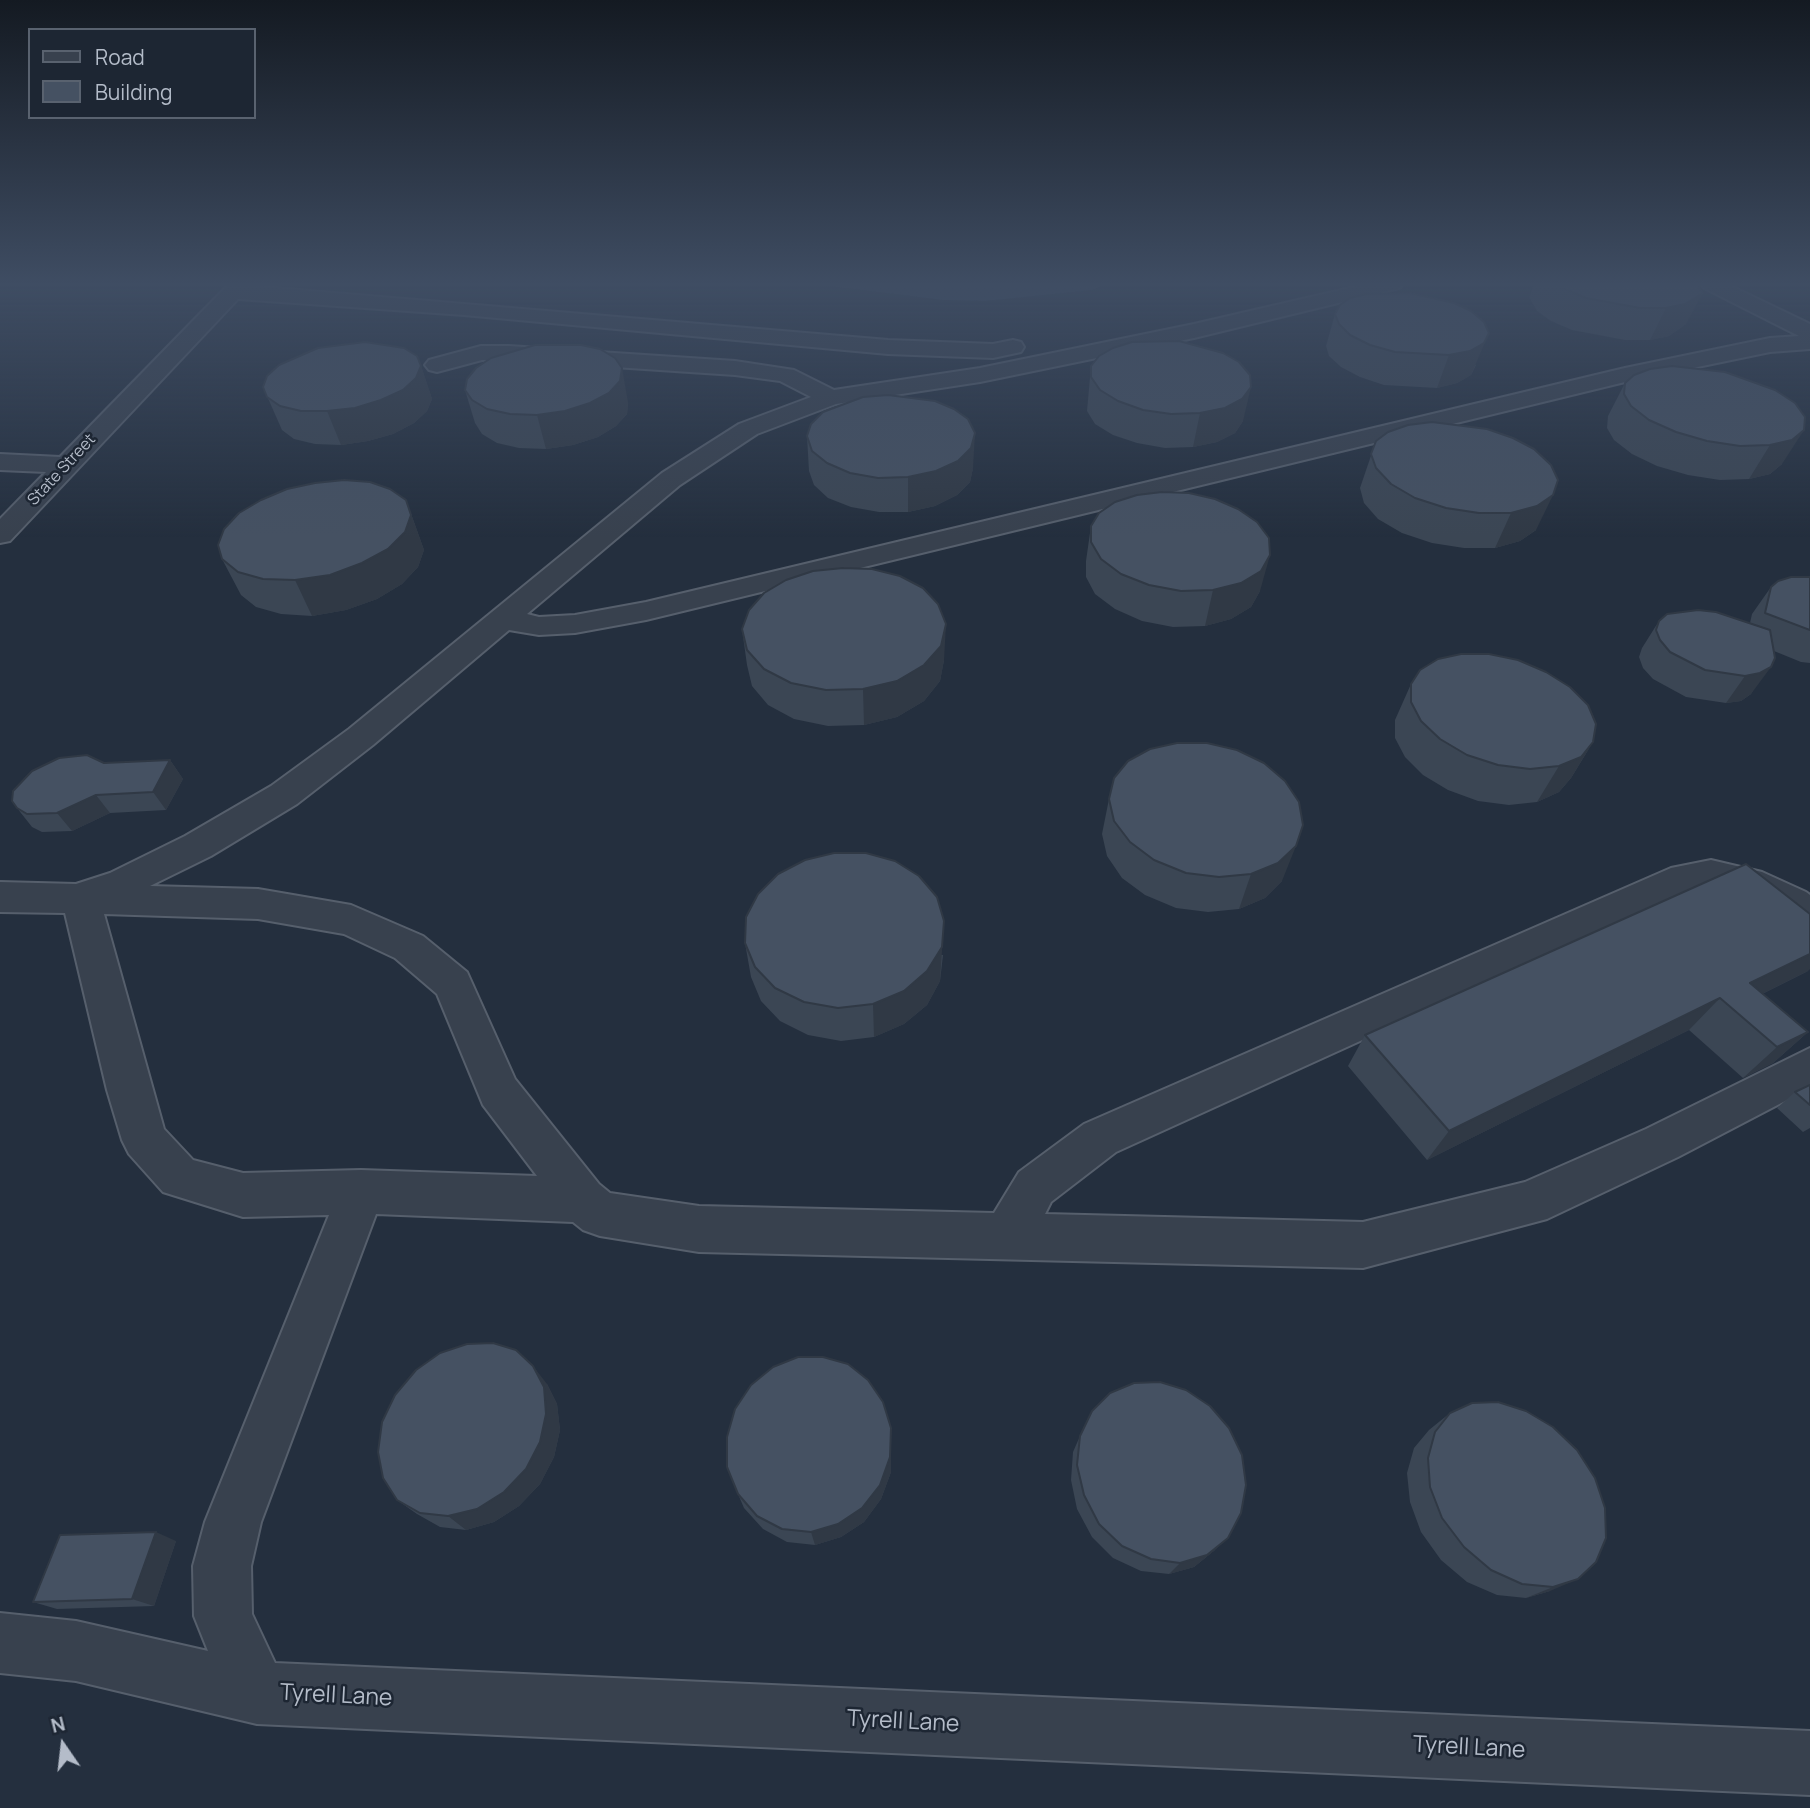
<!DOCTYPE html>
<style>
body{margin:0}
#map{position:relative;width:1810px;height:1808px;overflow:hidden;background:#242f3e;font-family:Manrope,sans-serif}
canvas{display:block}
.legend{position:absolute;left:28px;top:28px;width:228px;height:91px;box-sizing:border-box;background:#1d2633;border:2px solid #59626f;margin:0;padding:9px 12px;list-style:none;font-size:21px;color:#b4bcc9}
.legend li{display:flex;align-items:center;gap:14px;height:35px}
.legend b{width:35px;border:2px solid #59626f}
.north{position:absolute;left:28px;top:1710px;width:70px;height:70px;-webkit-text-stroke:5px #1d2633;paint-order:stroke;rotate:346deg;font-size:19px;font-weight:700;line-height:28px;text-align:center;color:#b4bcc9}
.north::after{content:'';display:block;margin:auto;width:24px;height:32px;background:#b4bcc9;clip-path:polygon(50% 0,100% 100%,50% 72%,0 100%)}
</style>
<div id="map">
<canvas width="1810" height="1808"></canvas>
<ul class="legend">
<li><b style="height:9px;background:#38414e"></b>Road</li>
<li><b style="height:19px;background:#455162"></b>Building</li>
</ul>
<div class="north">N</div>
</div>
<script>
const context = document.querySelector('canvas').getContext('2d');
context.lineJoin = 'round';
function fill(path, color) { context.fillStyle = color; context.fill(path, 'evenodd'); }
const poly = rows => new Path2D(rows.map(r => 'M' + r).join(''));
function trace(path, color, width, dash) { context.strokeStyle = color; context.lineWidth = width; context.lineCap = dash ? 'butt' : 'round'; context.setLineDash(dash || []); context.stroke(path); }
function write(font, color, halo, rows, align = 'center') {
  context.font = font + ' Manrope,sans-serif'; context.lineWidth = 5; context.setLineDash([]); context.textBaseline = 'middle'; context.strokeStyle = halo; context.fillStyle = color; for (const [text, x, y, turn = 0] of rows) {
    context.save(); context.translate(x, y); context.rotate((+turn || 0) * Math.PI / 180); context.textAlign = isNaN(turn) ? turn : align; if (halo) context.strokeText(text, 0, 0); context.fillText(text, 0, 0); context.restore();
  }
}
fill(poly([
 [814,284,1104,284,1093,290,985,301,943,300]
]), '#394c67');
const minor = poly([
 [229,284,888,340,993,344,1013,340,1021,342,1024,347,1021,352,993,358,888,354,464,315,238,299,10,541,0,543,0,519,46,472,0,470,0,454,60,457,229,284],
 [1367,284,1403,284,1400,288,1194,338,980,382,836,404,757,434,680,485,527,614,539,617,575,615,646,602,1625,368,1770,338,1799,336,1704,288,1701,284,1727,284,1810,324,1810,349,1770,352,1625,382,646,620,575,633,539,635,509,630,373,745,297,804,211,856,150,886,258,889,351,905,423,936,467,972,515,1079,599,1184,610,1193,699,1206,994,1213,1019,1172,1084,1124,1671,868,1711,860,1762,872,1806,892,1810,895,1810,932,1796,928,1778,912,1741,894,1711,888,1690,891,1116,1152,1051,1202,1045,1214,1363,1222,1525,1182,1646,1129,1810,1048,1810,1088,1678,1157,1547,1219,1363,1268,699,1252,600,1236,583,1230,573,1222,376,1214,261,1522,251,1566,252,1614,275,1663,1810,1731,1810,1795,257,1724,76,1681,0,1673,0,1613,76,1621,208,1651,194,1616,193,1566,205,1522,329,1215,243,1217,163,1192,129,1154,122,1140,107,1090,65,913,0,912,0,882,76,884,110,873,185,836,271,786,349,729,662,473,739,424,811,397,780,381,735,375,509,360,482,360,437,372,429,370,425,365,429,360,481,346,509,346,735,361,794,370,834,390,980,368,1194,324,1367,284],
 [104,914,258,919,344,934,395,958,437,994,483,1105,537,1176,361,1170,243,1173,193,1160,164,1129,104,914]
]);
trace(minor, '#565f6c', 4);
fill(minor, '#38414e');
fill(poly([
 [1534,284,1696,284,1686,324,1669,336,1650,340,1625,340,1572,330,1551,321,1537,311,1529,297],
 [1335,314,1476,365,1471,375,1457,383,1437,388,1384,385,1360,377,1341,367,1329,356,1326,346],
 [421,366,432,399,427,411,414,423,393,434,368,441,341,445,315,444,294,439,282,430,263,387],
 [1091,366,1243,421,1235,433,1217,442,1193,447,1165,448,1137,443,1113,435,1095,424,1087,411],
 [1725,372,1782,464,1770,474,1749,479,1720,480,1688,475,1657,466,1632,454,1614,440,1607,428,1608,416,1625,383],
 [465,390,628,402,627,414,616,426,598,437,573,445,546,449,519,448,497,443,482,434,475,423],
 [1388,432,1536,530,1520,541,1495,548,1464,548,1432,543,1402,533,1378,519,1364,503,1360,488,1376,441],
 [807,436,973,468,970,482,957,495,935,506,908,512,879,512,851,507,828,498,814,485,809,471],
 [406,500,424,550,418,567,402,584,377,599,346,610,312,616,281,614,256,607,241,595,222,559],
 [1091,526,1260,591,1251,607,1231,619,1205,626,1173,627,1142,621,1115,609,1095,594,1086,577,1086,561],
 [1810,577,1810,663,1801,662,1774,651,1751,694,1741,701,1726,703,1686,697,1653,679,1643,668,1639,657,1642,648,1659,621,1750,623,1752,614,1771,587],
 [742,629,944,660,940,681,924,701,897,717,864,725,828,726,794,719,768,705,752,686,747,665],
 [1411,684,1593,742,1571,778,1559,792,1537,802,1509,805,1478,801,1448,790,1423,775,1405,757,1395,738,1395,720],
 [170,760,183,779,166,810,110,813,72,831,42,832,32,827,17,808,104,763],
 [1109,799,1282,881,1265,898,1239,909,1208,912,1176,908,1145,895,1122,878,1107,856,1102,834],
 [745,943,943,955,940,981,927,1005,904,1024,874,1037,841,1041,808,1035,780,1021,761,1001,751,977],
 [1808,971,1762,994,1808,1032,1773,1063,1743,1078,1689,1030,1427,1160,1348,1066,1365,1035],
 [1810,1085,1810,1128,1803,1132,1777,1108,1795,1092],
 [547,1384,557,1404,560,1430,554,1457,540,1484,519,1506,494,1522,466,1530,440,1527,417,1514,397,1500],
 [1450,1413,1605,1508,1550,1591,1526,1598,1497,1595,1467,1582,1441,1560,1421,1532,1410,1502,1407,1473,1414,1448,1429,1430],
 [891,1428,891,1472,881,1499,864,1522,841,1537,815,1545,787,1542,763,1529,744,1508,738,1494],
 [1080,1436,1215,1550,1194,1567,1169,1574,1141,1571,1113,1558,1092,1537,1077,1509,1071,1480,1073,1452],
 [176,1541,154,1606,57,1609,33,1602]
]), '#3b4654');
fill(poly([
 [1703,293,1686,324,1669,336,1650,340,1666,308],
 [1489,333,1471,375,1457,383,1437,388,1449,355],
 [421,366,432,399,427,411,414,423,393,434,368,441,341,445,327,411],
 [622,368,628,402,627,414,616,426,598,437,573,445,546,449,537,415],
 [1251,387,1243,421,1235,433,1217,442,1193,447,1200,413],
 [1804,430,1782,464,1770,474,1749,479,1770,445],
 [975,433,973,468,970,482,957,495,935,506,908,512,908,477],
 [1553,495,1536,530,1520,541,1495,548,1511,513],
 [406,500,424,550,418,567,402,584,377,599,346,610,312,616,295,580],
 [1270,555,1260,591,1251,607,1231,619,1205,626,1213,590],
 [946,624,944,660,940,681,924,701,897,717,864,725,863,689],
 [1771,667,1751,694,1741,701,1726,703,1745,676],
 [1593,742,1571,778,1559,792,1537,802,1559,766],
 [170,760,183,779,166,810,153,792],
 [96,795,110,813,72,831,57,813],
 [1296,846,1282,881,1265,898,1239,909,1251,874],
 [944,921,940,981,927,1005,904,1024,874,1037,873,1004],
 [1810,954,1810,969,1808,971,1732,1009,1750,983],
 [1720,998,1689,1030,1427,1160,1449,1131],
 [1808,1032,1773,1063,1743,1078,1777,1047],
 [533,1366,547,1384,557,1404,560,1430,554,1457,540,1484,519,1506,494,1522,466,1530,448,1516],
 [891,1428,891,1472,881,1499,864,1522,841,1537,815,1545,811,1532],
 [156,1532,176,1541,154,1606,132,1599],
 [1228,1538,1215,1550,1194,1567,1169,1574,1180,1563],
 [1578,1579,1550,1591,1526,1598,1553,1587]
]), '#303945');
const building = poly([
 [1557,284,1696,284,1703,293,1685,304,1666,308,1640,308,1586,298,1565,289,1557,284],
 [1410,293,1454,303,1471,311,1484,322,1489,333,1484,343,1470,351,1449,355,1395,352,1370,345,1350,335,1339,324,1335,314,1340,305,1350,298,1367,294,1410,293],
 [1179,341,1223,353,1239,362,1250,375,1251,387,1242,399,1225,408,1200,413,1171,414,1143,410,1118,401,1100,390,1091,377,1091,366,1099,356,1113,348,1132,342,1179,341],
 [365,342,404,348,417,356,421,366,416,378,403,390,381,400,355,408,327,411,301,411,280,406,267,397,263,387,267,376,279,365,318,348,365,342],
 [535,345,581,345,600,349,615,358,622,368,620,381,609,393,590,403,565,411,537,415,510,414,487,409,472,400,465,390,467,379,476,368,491,358,535,345],
 [1672,366,1725,372,1775,390,1795,403,1805,417,1804,430,1792,440,1770,445,1740,446,1707,441,1676,432,1649,420,1631,406,1624,394,1625,383,1634,375,1650,369,1672,366],
 [888,395,935,401,954,409,968,419,975,433,971,448,958,461,936,471,908,477,878,478,850,473,827,463,812,451,807,436,811,424,823,412,863,397,888,395],
 [1432,422,1487,429,1513,438,1534,449,1551,465,1558,480,1553,495,1537,506,1511,513,1479,513,1446,508,1415,498,1391,484,1376,468,1371,454,1376,441,1388,432,1408,425,1432,422],
 [344,480,370,482,390,489,406,500,411,515,405,532,388,549,362,563,330,575,295,580,263,579,238,572,222,559,218,545,224,529,239,513,261,500,287,489,315,483,344,480],
 [1162,492,1189,493,1215,499,1238,509,1257,522,1269,538,1270,555,1261,571,1241,583,1213,590,1181,591,1149,585,1121,574,1101,559,1091,542,1091,526,1099,513,1115,502,1137,495,1162,492],
 [843,568,872,569,900,576,923,588,938,604,946,624,941,646,924,665,897,681,863,689,826,690,791,683,764,669,747,650,742,629,749,610,764,593,786,580,813,571,843,568],
 [1791,577,1810,577,1810,630,1765,613,1771,587,1778,581,1791,577],
 [1698,610,1716,612,1770,630,1775,658,1771,667,1760,673,1745,676,1705,670,1670,652,1660,640,1656,630,1659,621,1667,614,1698,610],
 [1461,654,1489,654,1518,660,1546,672,1570,687,1588,705,1596,724,1593,742,1581,757,1559,766,1530,769,1498,765,1467,755,1440,739,1421,721,1411,702,1411,684,1420,670,1438,659,1461,654],
 [1177,743,1207,743,1237,750,1264,763,1285,781,1299,802,1303,825,1296,846,1278,863,1251,874,1219,877,1186,873,1154,860,1130,842,1114,821,1109,799,1114,778,1128,761,1150,749,1177,743],
 [87,755,104,763,170,760,153,792,96,795,57,813,27,814,17,808,12,801,13,791,32,771,59,758,87,755],
 [834,853,866,853,895,861,919,876,937,897,944,921,942,947,927,971,904,991,873,1004,838,1008,804,1002,775,988,755,967,745,943,746,917,758,894,778,874,805,860,834,853],
 [1746,864,1810,914,1810,954,1750,983,1808,1032,1777,1047,1720,998,1449,1131,1365,1035,1746,864],
 [1810,1085,1810,1105,1795,1092,1810,1085],
 [493,1343,516,1350,533,1366,544,1387,546,1414,540,1442,526,1469,504,1492,477,1509,448,1516,420,1513,397,1500,383,1478,378,1452,382,1422,395,1395,416,1370,440,1353,467,1344,493,1343],
 [798,1357,823,1357,848,1364,868,1380,883,1402,891,1428,890,1457,880,1485,862,1508,838,1524,811,1532,782,1529,757,1516,738,1494,727,1467,727,1437,735,1409,751,1385,773,1367,798,1357],
 [1160,1382,1186,1390,1210,1406,1229,1428,1242,1455,1246,1485,1241,1513,1228,1538,1207,1555,1180,1563,1151,1559,1122,1546,1099,1524,1084,1495,1077,1465,1080,1436,1092,1411,1110,1393,1134,1383,1160,1382],
 [1498,1402,1526,1411,1553,1427,1577,1450,1595,1478,1605,1508,1606,1538,1596,1562,1578,1579,1553,1587,1522,1584,1491,1570,1464,1547,1442,1518,1430,1487,1428,1458,1435,1432,1450,1413,1472,1403,1498,1402],
 [156,1532,132,1599,33,1602,60,1535,156,1532]
]);
fill(building, '#455162');
trace(building, '#303945', 2);
const sky = context.createLinearGradient(0, 0, 0, 537);
sky.addColorStop(0, '#141a22');
sky.addColorStop(0.53, '#3f4d63');
sky.addColorStop(1, '#3f4d6300');
context.fillStyle = sky;
context.fillRect(0, 0, 1810, 537);
write('16px', '#b4bcc9', '#1d2633', [
 ["State Street",62,470,-47]
]);
write('23px', '#b4bcc9', '#1d2633', [
 ["Tyrell Lane",336,1696,3],
 ["Tyrell Lane",903,1722,3],
 ["Tyrell Lane",1469,1748,3]
]);
</script>
